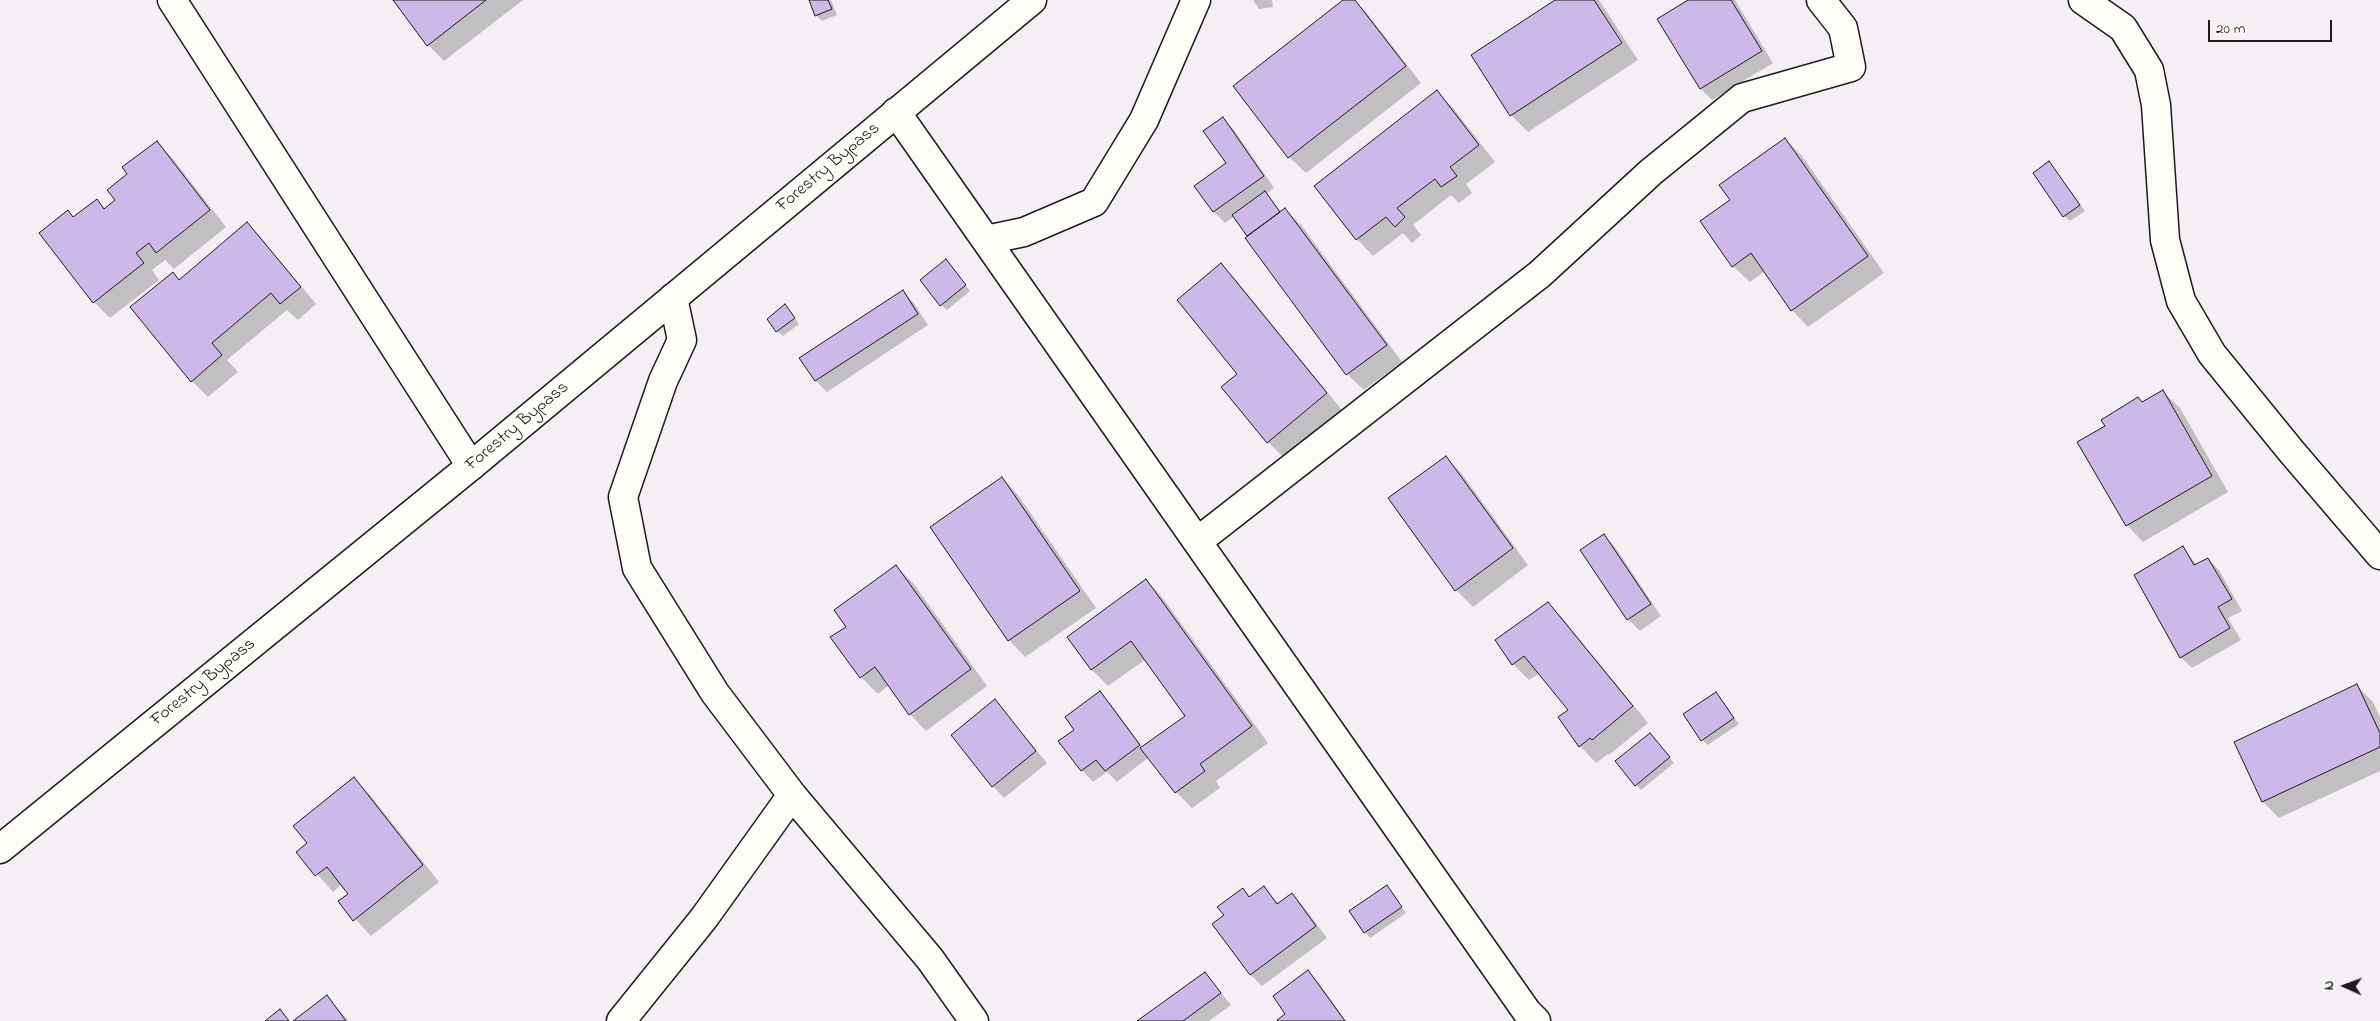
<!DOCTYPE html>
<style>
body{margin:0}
#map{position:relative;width:2380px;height:1021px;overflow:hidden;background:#f3eff4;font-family:"Indie Flower",sans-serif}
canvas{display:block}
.north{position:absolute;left:2320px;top:961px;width:50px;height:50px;-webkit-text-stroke:4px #fdfcf7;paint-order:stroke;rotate:272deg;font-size:14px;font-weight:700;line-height:20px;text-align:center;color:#1c1c1c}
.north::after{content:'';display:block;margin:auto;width:18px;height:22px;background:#1c1c1c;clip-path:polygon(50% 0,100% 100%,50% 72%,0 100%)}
.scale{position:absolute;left:2208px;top:20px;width:124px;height:22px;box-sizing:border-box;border:2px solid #1c1c1c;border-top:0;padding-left:6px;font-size:15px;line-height:18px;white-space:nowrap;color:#1c1c1c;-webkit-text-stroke:4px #fdfcf7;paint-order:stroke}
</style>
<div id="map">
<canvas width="2380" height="1021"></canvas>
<div class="north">N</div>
<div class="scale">20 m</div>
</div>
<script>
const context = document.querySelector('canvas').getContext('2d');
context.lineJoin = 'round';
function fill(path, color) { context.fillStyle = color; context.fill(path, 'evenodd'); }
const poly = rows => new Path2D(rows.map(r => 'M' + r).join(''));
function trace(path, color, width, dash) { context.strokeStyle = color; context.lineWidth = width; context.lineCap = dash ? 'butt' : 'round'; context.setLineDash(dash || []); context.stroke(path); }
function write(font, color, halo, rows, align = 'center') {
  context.font = font + ' "Indie Flower",sans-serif'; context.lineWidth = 4; context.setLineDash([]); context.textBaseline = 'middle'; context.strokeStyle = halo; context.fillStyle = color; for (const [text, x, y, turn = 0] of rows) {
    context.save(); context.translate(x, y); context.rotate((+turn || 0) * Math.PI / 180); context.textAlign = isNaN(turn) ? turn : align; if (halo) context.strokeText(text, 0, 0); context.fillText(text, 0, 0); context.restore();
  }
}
fill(poly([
 [394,0,523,0,444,61,428,45],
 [810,0,831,0,837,15,822,21,817,16],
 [1253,0,1272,0,1273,7,1259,9],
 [1345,0,1354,0,1366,12,1421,83,1306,173,1289,157],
 [1557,0,1599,0,1638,60,1528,132,1511,115],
 [1691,0,1735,0,1773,63,1712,100,1701,89,1659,20],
 [1436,92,1453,108,1495,162,1466,184,1472,193,1459,203,1451,195,1413,225,1421,235,1412,243,1403,233,1373,256,1357,239],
 [1223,118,1234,130,1274,188,1266,194,1281,213,1285,209,1302,226,1402,362,1364,390,1347,374,1247,238,1249,236,1235,216,1225,223,1213,211,1228,163],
 [1785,139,1802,156,1884,273,1808,327,1792,310,1765,271,1750,282,1733,266,1732,201],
 [157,142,173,159,226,227,174,269,165,260,152,270,159,280,110,318,94,302,68,212,74,218,96,200,105,209,117,200,129,174],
 [2049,163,2085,211,2070,221,2064,216],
 [247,224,263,240,316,304,298,320,287,310,227,360,238,372,208,397,192,381,179,281],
 [1221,265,1237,281,1342,410,1284,458,1268,442],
 [951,266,970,291,947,310,941,305],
 [903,292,914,303,928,325,827,392,816,381,801,358],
 [790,311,799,324,783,336,777,331],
 [2163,391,2180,408,2228,492,2143,542,2127,525,2142,403],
 [1446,458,1462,474,1528,565,1473,607,1456,590,1390,499],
 [1002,478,1018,495,1096,608,1025,657,1009,640],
 [1604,535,1615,547,1661,616,1640,631,1628,619,1582,550],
 [2183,548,2197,565,2208,559,2219,570,2242,611,2228,618,2241,640,2192,668,2181,657],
 [896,566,913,583,987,686,926,731,910,714,889,685,878,694,861,677,832,637,847,627],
 [1146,580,1162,597,1268,743,1216,781,1220,788,1192,808,1176,792,1149,757,1117,782,1107,772,1093,782,1082,770,1076,730,1100,693,1111,704,1143,748,1187,716,1146,659,1108,686,1092,670,1069,637],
 [1548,603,1564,620,1648,723,1609,755,1608,754,1596,763,1580,746,1570,711,1540,673,1529,680,1513,664],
 [2357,686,2373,702,2380,717,2380,771,2279,818,2263,802],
 [1716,693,1739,724,1708,745,1702,740],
 [995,701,1047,763,1004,798,993,786],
 [1656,740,1674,763,1641,790,1636,785],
 [353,779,370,795,439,882,371,936,340,902,350,894,342,884,333,892,298,852,308,843],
 [1387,887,1406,913,1370,938,1365,932],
 [1263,888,1279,904,1292,894,1303,906,1327,938,1262,986,1250,974,1243,890,1250,897],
 [1308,972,1319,983,1346,1021,1279,1021,1287,1014],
 [1205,973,1231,1005,1209,1021,1139,1021],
 [327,997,349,1021,295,1021]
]), '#0003');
const building = poly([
 [393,0,486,0,427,46,393,0],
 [809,0,828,0,832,9,815,16,809,0],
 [1343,0,1355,0,1406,66,1288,158,1233,86,1343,0],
 [1555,0,1594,0,1622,43,1510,116,1471,55,1555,0],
 [1688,0,1731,0,1762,51,1700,89,1657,19,1688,0],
 [1437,90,1479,145,1450,167,1457,176,1441,187,1435,179,1397,208,1405,217,1395,227,1386,217,1356,240,1314,186,1437,90],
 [1223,117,1264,176,1213,212,1194,186,1226,163,1203,131,1223,117],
 [1785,138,1868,256,1791,311,1751,253,1732,267,1700,221,1730,200,1719,185,1785,138],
 [157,141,210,210,156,253,149,243,136,253,144,263,93,303,39,233,68,210,73,217,97,199,104,209,115,200,107,190,127,174,122,167,157,141],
 [2049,161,2080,205,2063,217,2033,173,2049,161],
 [1265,191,1280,212,1247,236,1232,215,1265,191],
 [1285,208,1387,345,1346,375,1245,238,1285,208],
 [247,222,301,287,280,304,271,293,212,343,222,355,191,382,130,307,173,272,179,280,247,222],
 [946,259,966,285,940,306,920,280,946,259],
 [1221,263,1327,393,1267,443,1221,387,1237,374,1177,300,1221,263],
 [903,290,918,314,815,381,799,358,903,290],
 [785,304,795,318,776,332,767,319,785,304],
 [2163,390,2212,476,2126,526,2077,442,2105,426,2101,420,2138,397,2142,402,2163,390],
 [1446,456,1513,548,1455,591,1388,498,1446,456],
 [1002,477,1080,591,1008,641,930,527,1002,477],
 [1604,534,1651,604,1627,620,1580,550,1604,534],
 [2183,546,2194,565,2208,558,2232,599,2218,607,2230,628,2180,658,2134,575,2183,546],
 [896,565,971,669,909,715,875,667,860,678,830,637,846,627,834,610,896,565],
 [1146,579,1252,726,1200,764,1205,771,1175,793,1140,748,1185,716,1131,641,1091,670,1067,637,1146,579],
 [1548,602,1633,706,1592,740,1590,738,1579,747,1558,717,1568,710,1524,656,1512,665,1495,640,1548,602],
 [2357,684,2380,733,2380,747,2262,802,2234,742,2357,684],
 [1100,691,1140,745,1105,771,1096,760,1081,771,1058,741,1074,730,1065,717,1100,691],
 [1716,692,1734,718,1701,741,1683,714,1716,692],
 [995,699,1036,751,992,787,951,735,995,699],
 [1650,733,1670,757,1635,786,1615,761,1650,733],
 [354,777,423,865,353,921,338,901,348,894,327,867,315,876,296,852,307,843,293,826,354,777],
 [1387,885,1402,907,1364,933,1349,911,1387,885],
 [1264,886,1277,904,1292,893,1316,926,1250,975,1212,924,1224,915,1217,907,1243,888,1249,897,1264,886],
 [1308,970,1345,1021,1278,1021,1277,1020,1285,1014,1273,996,1308,970],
 [1205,972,1221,993,1183,1021,1137,1021,1205,972],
 [327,995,346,1021,293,1021,327,995],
 [280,1009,289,1021,265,1021,280,1009]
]);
fill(building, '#ccb9e9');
trace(building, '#1c1c1c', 1);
const minor = poly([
 [172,0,471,466],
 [2083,0,2123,28,2149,70,2156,105,2165,240,2181,301,2212,354,2291,451,2380,555],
 [896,112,1527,1012,1536,1021],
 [986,240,1024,232,1094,202,1144,120,1196,0],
 [673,298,682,340,663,381,623,497,637,568,715,693,792,795,930,959,974,1021],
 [1198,541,1540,274,1651,172,1742,98,1851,67,1843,28,1821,0],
 [621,1021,704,918,792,795]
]);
const tertiary = poly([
 [0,849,471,466,1032,0]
]);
trace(minor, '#1c1c1c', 31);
trace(tertiary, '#1c1c1c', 31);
trace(minor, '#fdfcf7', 28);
trace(tertiary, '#fdfcf7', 28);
write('18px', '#1c1c1c', '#fdfcf7', [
 ["Forestry Bypass",829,168,-40],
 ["Forestry Bypass",518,427,-40],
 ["Forestry Bypass",204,683,-39]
]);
</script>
